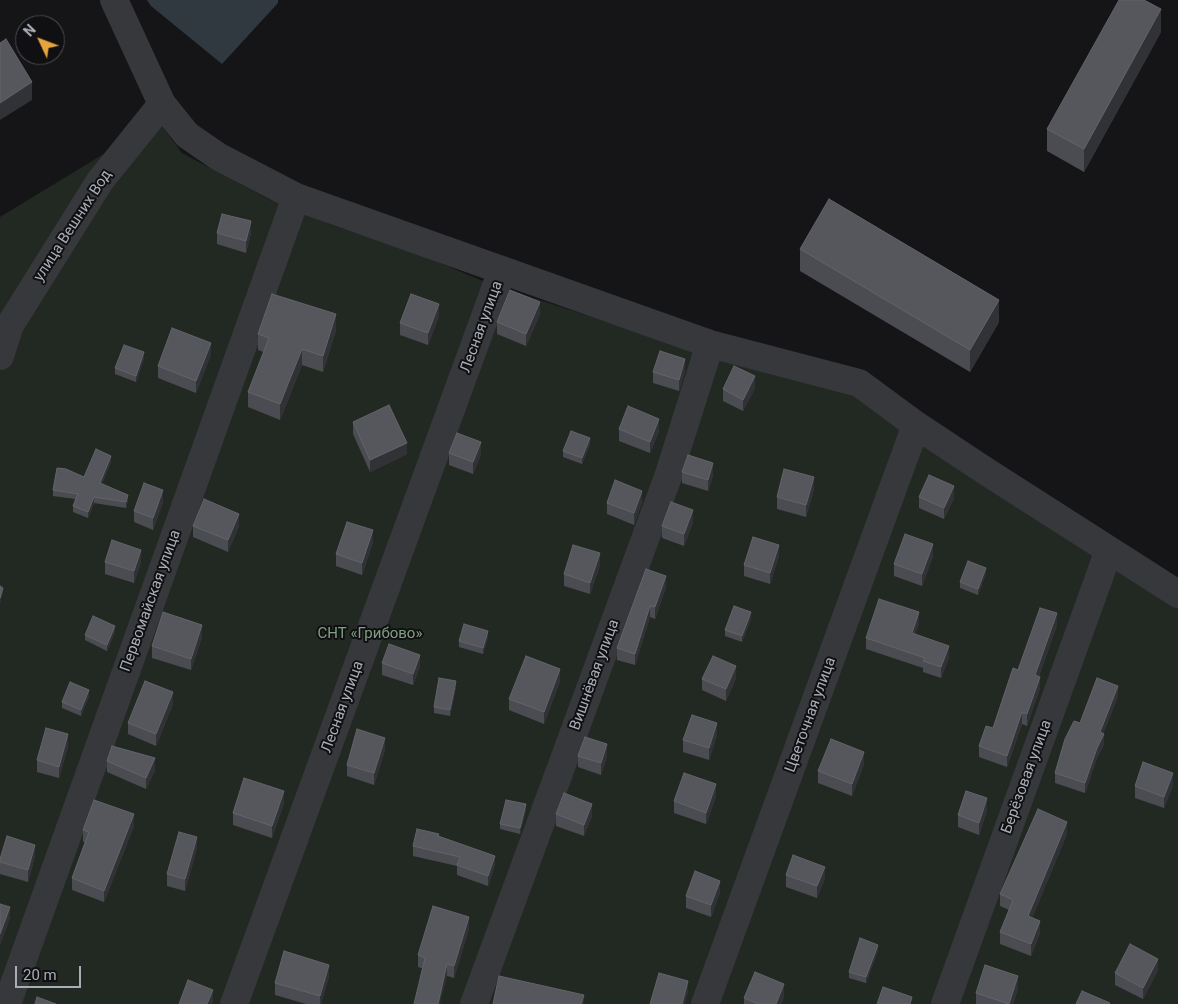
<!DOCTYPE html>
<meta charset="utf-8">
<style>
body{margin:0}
#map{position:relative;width:1178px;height:1004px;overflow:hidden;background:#151517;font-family:Roboto,sans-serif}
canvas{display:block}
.north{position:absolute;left:15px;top:15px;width:50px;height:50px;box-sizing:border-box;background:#101012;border:1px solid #4d4f54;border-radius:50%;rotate:313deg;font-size:14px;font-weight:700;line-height:20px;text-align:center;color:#a8adb6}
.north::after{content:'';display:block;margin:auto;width:18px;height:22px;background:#e6a33e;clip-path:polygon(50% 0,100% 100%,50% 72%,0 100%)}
.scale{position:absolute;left:15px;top:966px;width:66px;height:22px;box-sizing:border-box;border:2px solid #a8adb6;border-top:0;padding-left:6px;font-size:15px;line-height:18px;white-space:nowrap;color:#a8adb6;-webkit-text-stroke:4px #101012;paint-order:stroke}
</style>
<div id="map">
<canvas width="1178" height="1004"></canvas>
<div class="north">N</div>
<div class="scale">20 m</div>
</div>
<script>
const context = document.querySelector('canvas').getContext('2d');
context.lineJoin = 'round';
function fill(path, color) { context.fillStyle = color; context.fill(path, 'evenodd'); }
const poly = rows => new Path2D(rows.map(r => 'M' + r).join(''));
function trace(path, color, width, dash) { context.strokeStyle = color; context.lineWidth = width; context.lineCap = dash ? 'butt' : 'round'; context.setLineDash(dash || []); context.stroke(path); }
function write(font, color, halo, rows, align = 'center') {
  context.font = font + ' Roboto,sans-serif'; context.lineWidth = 4; context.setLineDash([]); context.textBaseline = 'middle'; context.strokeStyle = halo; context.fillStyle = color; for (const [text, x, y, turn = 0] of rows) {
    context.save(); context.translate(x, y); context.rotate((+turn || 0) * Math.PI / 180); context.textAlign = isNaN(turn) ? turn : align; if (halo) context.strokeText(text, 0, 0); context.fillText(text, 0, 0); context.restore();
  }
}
fill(poly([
 [158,121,182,153,270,200,332,225,421,255,490,284,719,358,855,392,1178,605,1178,1004,0,1004,0,217]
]), '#222922');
fill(poly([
 [147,0,278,0,278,3,222,64,151,6]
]), '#2f393f');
trace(poly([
 [114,0,162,104,187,135,219,157,296,197,710,344,859,383,916,425,987,472,1178,594],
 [0,356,10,325,100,181,162,104],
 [7,1004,296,197],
 [234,1004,502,270],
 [474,1004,669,474,710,344],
 [705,1004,916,425],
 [945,1004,1109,550]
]), '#36383c', 28);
fill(poly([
 [1161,32,1084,172,1047,151,1047,129],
 [217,233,251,233,246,253,217,244],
 [800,249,999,322,970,372,800,271],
 [540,314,526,346,497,334,497,322],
 [439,316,428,345,400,335,400,323],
 [336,330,323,372,302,365,280,420,248,407,248,392,264,352,258,350,258,334],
 [211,354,196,393,158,378,158,366],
 [144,358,136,382,115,374,115,368],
 [685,371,679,391,653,383,653,372],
 [755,388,743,411,723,401,723,389],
 [353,422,407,454,370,472,353,434],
 [619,429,659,431,650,453,619,441],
 [590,444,582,464,563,457,563,451],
 [449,453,481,454,473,474,449,465],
 [111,462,102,484,128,501,126,508,94,503,88,518,73,512,73,506,75,499,53,496,53,490,84,477],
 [682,472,713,475,708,491,682,483],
 [814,489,806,517,777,509,777,497],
 [919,497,954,498,944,519,919,508],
 [163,502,153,530,134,522,134,511],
 [642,502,634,525,607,514,607,503],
 [693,522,684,546,662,538,662,526],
 [193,526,239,526,228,552,193,537],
 [373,542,362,575,336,566,336,554],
 [779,556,770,584,744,576,744,565],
 [933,556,922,586,894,576,894,564],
 [105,562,141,562,134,583,105,574],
 [600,565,590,594,564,586,564,574],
 [646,569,666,587,655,619,650,617,635,665,617,660,617,648],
 [986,573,978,595,960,588,960,582],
 [751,618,742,642,725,636,725,630],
 [919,623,915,634,949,657,941,678,923,672,923,668,866,649,866,638],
 [1057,625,1039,676,1040,688,1027,726,1022,724,1007,767,979,757,979,746,993,728,1018,670],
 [115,632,107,651,85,640,85,635],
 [202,637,191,670,152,658,152,646],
 [488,637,483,654,459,647,459,641],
 [382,663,420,666,413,685,382,675],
 [736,678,726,701,702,690,702,679],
 [560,681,544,724,509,710,509,699],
 [456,687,450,716,434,713,434,707],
 [89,696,81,716,62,708,62,702],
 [1118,696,1103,734,1104,744,1097,758,1085,793,1055,783,1055,773],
 [173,704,156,746,128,734,128,723],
 [717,735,709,760,683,752,683,740],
 [68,746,59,778,37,772,37,760],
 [385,750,374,785,347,776,347,765],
 [578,756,607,756,601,775,578,767],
 [107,761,155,770,146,789,107,772],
 [864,764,852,796,818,783,818,771],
 [1173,785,1164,808,1135,798,1135,786],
 [716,796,706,824,674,813,674,801],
 [284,803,272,838,233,825,233,813],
 [526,810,520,834,500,829,500,824],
 [987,810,979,835,958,827,958,815],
 [556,814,592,816,584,836,556,826],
 [134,826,104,902,72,890,72,878,85,842,83,842,83,830],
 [1067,834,1032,918,1040,933,1031,956,1000,944,1000,932,1009,910,1000,906,1000,894],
 [439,836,495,865,488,886,457,875,457,866,413,856,413,846],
 [197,848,185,891,167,886,167,874],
 [35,856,28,882,0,874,0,859],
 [786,875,825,878,817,898,786,887],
 [720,892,711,917,686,908,686,896],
 [469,929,454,978,418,967,418,955],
 [878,950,866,983,849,978,849,972],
 [1158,970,1143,999,1115,985,1115,973],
 [329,976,321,1004,306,1004,275,995,275,983],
 [1018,988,1013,1004,976,1004,976,993],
 [784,996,781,1004,744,1004,744,998]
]), '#4b4c52');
fill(poly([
 [1161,9,1161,32,1084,172,1084,149],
 [32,82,32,100,0,120,0,103],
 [251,221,251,233,246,253,246,241],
 [999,300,999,322,970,372,970,350],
 [540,302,540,314,526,346,526,334],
 [439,304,439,316,428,345,428,333],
 [336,314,336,330,323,372,323,356],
 [211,343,211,354,196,393,196,381],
 [302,349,302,365,280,420,280,404],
 [144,352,144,358,136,382,136,376],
 [685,359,685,371,679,391,679,380],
 [755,376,755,388,743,411,743,400],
 [659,419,659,431,650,453,650,442],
 [590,438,590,444,582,464,582,458],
 [481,442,481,454,473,474,473,462],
 [407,443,407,454,370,472,370,460],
 [111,456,111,462,100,489,100,483],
 [713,463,713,475,708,491,708,480],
 [814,477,814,489,806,517,806,505],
 [954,486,954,498,944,519,944,508],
 [163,490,163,502,153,530,153,518],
 [642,491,642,502,634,525,634,513],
 [128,495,128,501,126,508,126,502],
 [94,497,94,503,88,518,88,512],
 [693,510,693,522,684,546,684,534],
 [239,514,239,526,228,552,228,540],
 [373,530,373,542,362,575,362,563],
 [933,544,933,556,922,586,922,574],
 [779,545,779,556,770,584,770,573],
 [141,550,141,562,134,583,134,571],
 [600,553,600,565,590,594,590,583],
 [986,568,986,573,978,595,978,589],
 [666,576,666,587,655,619,655,607],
 [3,588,3,593,0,604,0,598],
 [650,606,650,617,635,665,635,654],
 [751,612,751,618,742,642,742,636],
 [919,612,919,623,912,644,912,633],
 [1057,613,1057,625,1035,687,1035,675],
 [202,625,202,637,191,670,191,659],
 [115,626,115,632,107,651,107,645],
 [488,631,488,637,483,654,483,648],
 [949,646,949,657,941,678,941,667],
 [420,655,420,666,413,685,413,674],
 [736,666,736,678,726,701,726,689],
 [560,669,560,681,544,724,544,712],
 [1040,677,1040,688,1027,726,1027,714],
 [456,681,456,687,450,716,450,710],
 [1118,686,1118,696,1101,740,1104,734,1104,744,1097,758,1085,793,1085,783,1100,732],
 [89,690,89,696,81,716,81,710],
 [173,692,173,704,156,746,156,734],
 [1022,712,1022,724,1007,767,1007,756],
 [717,723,717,735,709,760,709,748],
 [68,734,68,746,59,778,59,767],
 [385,738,385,750,374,785,374,773],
 [607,744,607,756,601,775,601,763],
 [864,752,864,764,852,796,852,784],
 [155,758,155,770,146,789,146,778],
 [1173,773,1173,785,1164,808,1164,797],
 [716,784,716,796,706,824,706,813],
 [284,791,284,803,272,838,272,826],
 [987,798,987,810,979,835,979,823],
 [526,804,526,810,520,834,520,828],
 [592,804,592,816,584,836,584,825],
 [134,814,134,826,104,902,104,891],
 [1067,822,1067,834,1028,928,1028,916],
 [197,837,197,848,185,891,185,879],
 [35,845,35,856,28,882,28,870],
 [495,856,495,865,488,886,488,876],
 [825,867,825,878,817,898,817,886],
 [720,881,720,892,711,917,711,905],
 [10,907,10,919,0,946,0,934],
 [469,917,469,929,454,978,454,966],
 [1040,921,1040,933,1031,956,1031,944],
 [878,945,878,950,866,983,866,977],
 [1158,959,1158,970,1143,999,1143,988],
 [447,964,447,976,440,1004,438,1004],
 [329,965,329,976,321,1004,320,1004,320,996],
 [1018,976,1018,988,1013,1004,1009,1004],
 [688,981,688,993,685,1004,682,1004],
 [784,984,784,996,781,1004,776,1004],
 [213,990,213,1001,212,1004,207,1004],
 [584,995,584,1004,581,1004]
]), '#313236');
const building = poly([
 [1119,0,1144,0,1161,9,1084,149,1047,129,1119,0],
 [6,39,32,82,0,103,0,43,6,39],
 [829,199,999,300,970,350,800,249,829,199],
 [222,214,251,221,246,241,217,233,222,214],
 [510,290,540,302,526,334,497,322,510,290],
 [272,294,336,314,323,356,302,349,280,404,248,392,269,338,258,334,272,294],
 [411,294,439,304,428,333,400,323,411,294],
 [172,328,211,343,196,381,158,366,172,328],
 [124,345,144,352,136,376,115,368,124,345],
 [660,351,685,359,679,380,653,372,660,351],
 [734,366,755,376,743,400,723,389,734,366],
 [389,405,407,443,370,460,353,422,389,405],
 [628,406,659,419,650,442,619,429,628,406],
 [571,431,590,438,582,458,563,451,571,431],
 [457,433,481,442,473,462,449,453,457,433],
 [96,449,111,456,100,483,128,495,126,502,94,497,88,512,73,506,78,494,53,490,57,468,66,469,84,477,96,449],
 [688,455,713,463,708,480,682,472,688,455],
 [784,469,814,477,806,505,777,497,784,469],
 [929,475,954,486,944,508,919,497,929,475],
 [615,480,642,491,634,513,607,503,615,480],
 [144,483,163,490,153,518,134,511,144,483],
 [204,499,239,514,228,540,193,526,204,499],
 [671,502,693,510,684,534,662,526,671,502],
 [347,522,373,530,362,563,336,554,347,522],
 [905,534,933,544,922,574,894,564,905,534],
 [753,537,779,545,770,573,744,565,753,537],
 [112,540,141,550,134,571,105,562,112,540],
 [573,545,600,553,590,583,564,574,573,545],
 [968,561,986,568,978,589,960,582,968,561],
 [646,569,666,576,655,607,650,606,635,654,617,648,646,569],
 [0,586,3,588,0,598,0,586],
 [879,599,919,612,912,633,949,646,941,667,923,661,925,658,866,638,879,599],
 [734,606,751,612,742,636,725,630,734,606],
 [1040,608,1057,613,1035,675,1040,677,1027,714,1022,712,1007,756,979,746,986,726,993,728,1013,668,1018,670,1040,608],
 [163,612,202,625,191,659,152,646,163,612],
 [93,616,115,626,107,645,85,635,93,616],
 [464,624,488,631,483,648,459,641,464,624],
 [389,644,420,655,413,674,382,663,389,644],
 [526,656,560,669,544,712,509,699,526,656],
 [713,656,736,666,726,689,702,679,713,656],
 [439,678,456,681,450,710,434,707,439,678],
 [1097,678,1118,686,1100,732,1104,734,1097,748,1085,783,1055,773,1065,739,1074,721,1080,723,1097,678],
 [145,681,173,692,156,734,128,723,145,681],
 [70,682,89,690,81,710,62,702,70,682],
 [692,715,717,723,709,748,683,740,692,715],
 [46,728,68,734,59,767,37,760,46,728],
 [357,729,385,738,374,773,347,765,357,729],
 [585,737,607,744,601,763,578,756,585,737],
 [831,739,864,752,852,784,818,771,831,739],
 [112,746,155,758,146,778,107,761,112,746],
 [1143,762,1173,773,1164,797,1135,786,1143,762],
 [684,773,716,784,706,813,674,801,684,773],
 [244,778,284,791,272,826,233,813,244,778],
 [966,791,987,798,979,823,958,815,966,791],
 [564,793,592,804,584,825,556,814,564,793],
 [94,800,134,814,104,891,72,878,89,832,83,830,94,800],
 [506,800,526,804,520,828,500,824,506,800],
 [1038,809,1067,822,1028,916,1040,921,1031,944,1000,932,1013,900,1000,894,1038,809],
 [417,829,439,834,438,836,495,856,488,876,457,865,460,857,413,846,417,829],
 [179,832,197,837,185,879,167,874,179,832],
 [7,836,35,845,28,870,0,862,0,859,7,836],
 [793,855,825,867,817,886,786,875,793,855],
 [695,871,720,881,711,905,686,896,695,871],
 [0,904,10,907,0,934,0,904],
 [433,906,469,917,454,966,447,964,438,1004,414,1004,425,958,418,955,433,906],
 [860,938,878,945,866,977,849,972,860,938],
 [1130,944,1158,959,1143,988,1115,973,1130,944],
 [284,951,329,965,320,996,275,983,284,951],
 [985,965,1018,976,1009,1004,976,993,985,965],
 [755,972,784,984,776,1004,758,1004,744,998,755,972],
 [659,973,688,981,682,1004,650,1004,659,973],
 [499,976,584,995,581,1004,493,1004,499,976],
 [188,980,213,990,207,1004,179,1004,188,980],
 [883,987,912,997,910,1004,877,1004,883,987],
 [1082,991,1110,1003,1109,1004,1076,1004,1082,991],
 [37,997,56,1004,35,1004,37,997]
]);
fill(building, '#55575c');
trace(building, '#62646a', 1);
write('15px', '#a8adb6', '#101012', [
 ["улица Вешних Вод",73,226,-57],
 ["Лесная улица",482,327,-70],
 ["Первомайская улица",151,601,-70],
 ["Вишнёвая улица",595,675,-70],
 ["Лесная улица",343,707,-70],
 ["Цветочная улица",811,715,-70],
 ["Берёзовая улица",1027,777,-70]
]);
write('15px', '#80a080', '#101012', [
 ["СНТ «Грибово»",370,634]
]);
</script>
